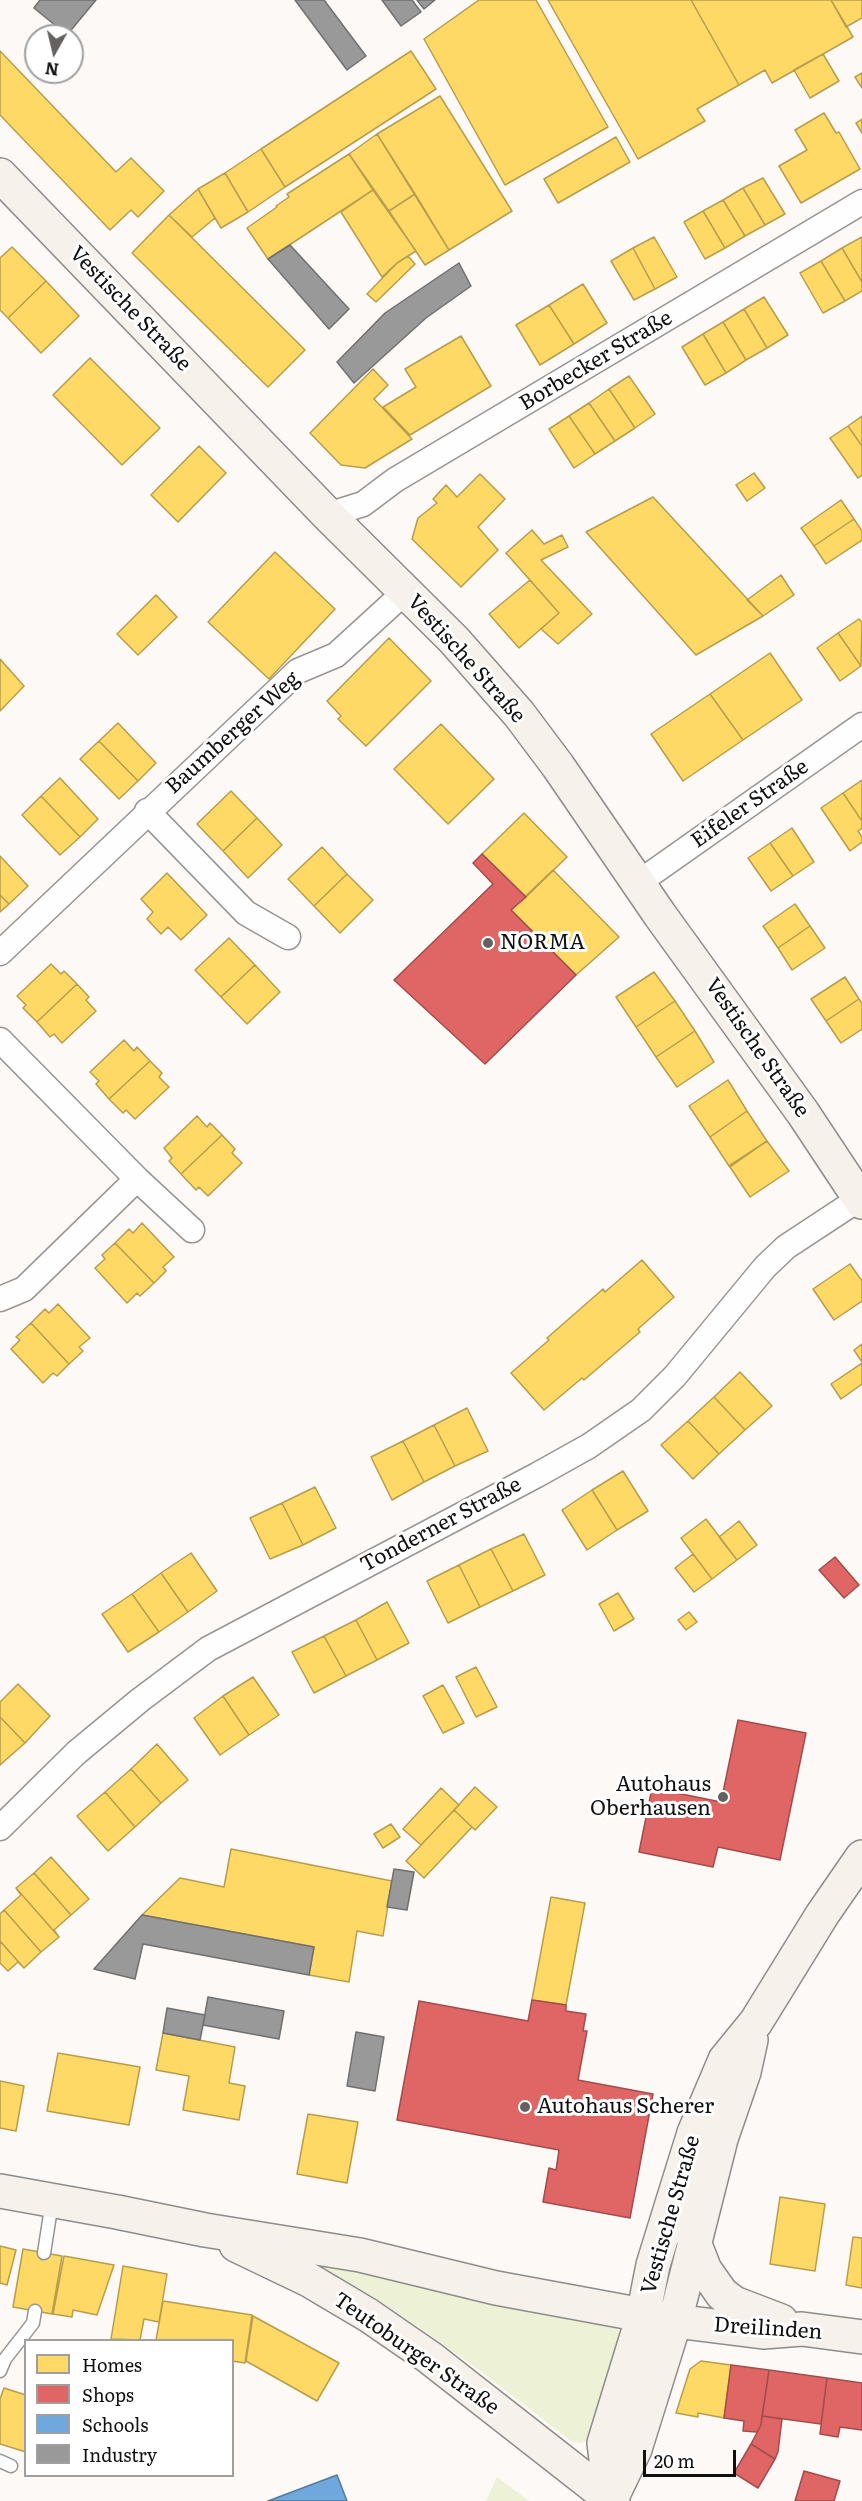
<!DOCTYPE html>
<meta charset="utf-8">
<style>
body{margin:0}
#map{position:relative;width:862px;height:2501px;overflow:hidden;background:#fcf9f6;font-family:Literata,serif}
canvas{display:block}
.legend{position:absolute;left:24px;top:2339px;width:210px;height:138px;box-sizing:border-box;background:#fff;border:2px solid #9f9f9f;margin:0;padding:8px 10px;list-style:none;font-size:18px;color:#101010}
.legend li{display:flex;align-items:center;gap:12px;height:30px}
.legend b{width:30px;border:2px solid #9f9f9f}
.north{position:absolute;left:24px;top:24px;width:60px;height:60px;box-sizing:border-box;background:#fff;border:2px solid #9f9f9f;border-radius:50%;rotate:188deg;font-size:16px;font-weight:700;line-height:24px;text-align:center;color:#101010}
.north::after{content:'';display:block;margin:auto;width:21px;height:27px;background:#636260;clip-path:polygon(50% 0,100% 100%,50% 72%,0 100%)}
.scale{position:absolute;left:643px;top:2450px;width:93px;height:27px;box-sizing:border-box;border:3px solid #101010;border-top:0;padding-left:8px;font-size:18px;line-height:21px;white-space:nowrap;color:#101010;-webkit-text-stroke:4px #fff;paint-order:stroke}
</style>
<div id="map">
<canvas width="862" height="2501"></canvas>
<ul class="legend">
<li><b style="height:16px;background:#ffd966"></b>Homes</li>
<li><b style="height:16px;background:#e06666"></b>Shops</li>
<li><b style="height:16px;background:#6fa8dc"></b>Schools</li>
<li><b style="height:16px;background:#999"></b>Industry</li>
</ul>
<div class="north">N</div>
<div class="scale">20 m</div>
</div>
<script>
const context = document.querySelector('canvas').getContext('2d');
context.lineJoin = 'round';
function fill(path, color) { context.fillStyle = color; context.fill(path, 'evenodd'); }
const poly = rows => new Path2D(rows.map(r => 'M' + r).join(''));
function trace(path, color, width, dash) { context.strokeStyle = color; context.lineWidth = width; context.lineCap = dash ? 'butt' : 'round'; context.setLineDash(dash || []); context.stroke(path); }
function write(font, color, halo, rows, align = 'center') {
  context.font = font + ' Literata,serif'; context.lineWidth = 6; context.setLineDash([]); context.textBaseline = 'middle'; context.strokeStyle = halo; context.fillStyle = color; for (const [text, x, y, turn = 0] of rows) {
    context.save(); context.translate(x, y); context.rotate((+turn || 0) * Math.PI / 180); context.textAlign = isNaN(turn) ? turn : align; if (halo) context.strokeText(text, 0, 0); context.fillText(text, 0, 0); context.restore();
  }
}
fill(poly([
 [322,2261,608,2323,617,2328,623,2340,591,2439,580,2443,571,2441,479,2370,422,2329,374,2297,319,2267,318,2263],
 [497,2477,529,2501,486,2501]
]), '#edf1d5');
const homes = poly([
 [479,0,536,0,608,127,505,185,424,39,479,0],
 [548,0,691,0,739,85,697,109,705,121,638,159,548,0],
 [691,0,831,0,853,37,772,83,765,70,739,85,691,0],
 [831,0,862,0,862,18,846,27,831,0],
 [0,51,116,172,131,158,164,191,138,217,131,210,110,230,0,115,0,51],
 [411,51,436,89,285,187,261,149,411,51],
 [823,54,839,81,810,98,794,70,823,54],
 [862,73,862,88,855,77,862,73],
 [440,96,512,211,449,250,377,134,440,96],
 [824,113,836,133,839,132,860,169,801,203,779,166,807,150,795,130,824,113],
 [862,119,862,133,856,123,862,119],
 [377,134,415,194,389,211,349,154,377,134],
 [616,137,630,162,558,203,544,179,616,137],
 [261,149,285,187,248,212,225,173,261,149],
 [349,154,373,190,268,259,247,228,277,207,276,206,289,197,287,194,349,154],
 [225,173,248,212,221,228,198,189,225,173],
 [763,178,785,214,765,225,743,188,763,178],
 [743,188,765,225,745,236,723,200,743,188],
 [198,189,215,218,192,237,169,215,198,189],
 [373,190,416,251,397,263,382,277,341,212,373,190],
 [415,194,449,250,425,265,389,211,415,194],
 [723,200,745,236,725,248,703,211,723,200],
 [703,211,725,248,705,259,684,222,703,211],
 [169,215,305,350,268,387,132,253,169,215],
 [654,237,677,277,655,289,633,248,654,237],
 [862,237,862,282,842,248,862,237],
 [12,247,46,281,8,318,0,310,0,258,12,247],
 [633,248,655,289,634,300,611,261,633,248],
 [842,248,862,282,862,291,845,301,821,261,842,248],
 [408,256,415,264,376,302,367,294,397,263,408,256],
 [821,261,845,301,823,313,800,273,821,261],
 [46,281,79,316,41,353,8,318,46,281],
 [583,284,607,323,574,344,549,305,583,284],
 [764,297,788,335,767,348,744,309,764,297],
 [549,305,574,344,540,365,516,325,549,305],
 [744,309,767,348,746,360,723,322,744,309],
 [723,322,746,360,726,373,703,334,723,322],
 [703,334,726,373,705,385,682,347,703,334],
 [461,336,491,386,410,435,383,407,416,387,405,369,461,336],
 [90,358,160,428,122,465,53,395,90,358],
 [373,369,388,385,374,399,412,439,365,468,341,465,310,433,373,369],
 [629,376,655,414,635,428,609,389,629,376],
 [609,389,635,428,615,441,589,403,609,389],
 [589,403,615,441,595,454,569,416,589,403],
 [569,416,595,454,574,468,549,429,569,416],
 [862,416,862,446,848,426,862,416],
 [848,426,862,446,862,475,858,478,830,438,848,426],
 [199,446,226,473,178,522,151,495,199,446],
 [754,473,765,488,747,501,736,485,754,473],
 [480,474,505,499,478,527,498,550,461,587,412,539,418,518,437,503,433,499,446,485,457,497,480,474],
 [653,497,763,616,696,655,586,532,653,497],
 [841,500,854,519,814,546,801,528,841,500],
 [854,519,862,531,862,540,826,564,814,546,854,519],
 [532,530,544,544,562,535,568,547,541,560,592,614,558,644,541,629,559,613,506,553,532,530],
 [275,552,335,609,269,679,208,622,275,552],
 [781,575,794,595,763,616,747,600,781,575],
 [530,580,559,613,519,648,489,614,530,580],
 [156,595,177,617,138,655,117,634,156,595],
 [859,619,862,622,861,666,838,633,859,619],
 [838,633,861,666,840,681,817,648,838,633],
 [389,638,431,681,366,746,338,719,341,716,327,701,389,638],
 [770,653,802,700,743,740,710,694,770,653],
 [0,659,24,686,0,711,0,659],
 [710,694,743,740,683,781,651,734,710,694],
 [118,723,156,763,138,781,99,741,118,723],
 [441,724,494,779,448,824,394,769,441,724],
 [99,741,138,781,119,799,80,759,99,741],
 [60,778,98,819,80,837,41,796,60,778],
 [862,780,862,821,843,793,862,780],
 [231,791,257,818,223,851,197,824,231,791],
 [843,793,862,821,862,828,858,831,862,837,862,842,850,851,821,808,843,793],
 [41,796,80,837,60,855,22,815,41,796],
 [524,813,567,857,526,897,482,854,524,813],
 [257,818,282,845,248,878,223,851,257,818],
 [792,828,814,862,793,876,770,843,792,828],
 [770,843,793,876,771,891,748,858,770,843],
 [322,847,347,874,314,906,288,879,322,847],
 [0,856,28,886,9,904,0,895,0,856],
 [553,870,619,937,576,975,511,910,553,870],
 [167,873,207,915,181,940,168,927,161,934,147,919,153,912,141,899,167,873],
 [347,874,373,900,340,933,314,906,347,874],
 [0,895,9,904,0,912,0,895],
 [795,904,810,926,778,948,763,926,795,904],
 [810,926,825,948,792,970,778,948,810,926],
 [229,938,255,965,221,997,195,970,229,938],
 [51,964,61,974,64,971,77,984,37,1022,23,1008,26,1005,17,996,51,964],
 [255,965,280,992,247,1024,221,997,255,965],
 [654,972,675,1001,636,1027,616,997,654,972],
 [845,977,859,999,826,1021,811,999,845,977],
 [77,984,89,997,86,1000,96,1011,62,1043,54,1034,50,1037,37,1022,77,984],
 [859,999,862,1003,862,1029,841,1043,826,1021,859,999],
 [675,1001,695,1031,656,1057,636,1027,675,1001],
 [695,1031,714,1062,677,1087,656,1057,695,1031],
 [124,1040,134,1051,137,1047,150,1061,109,1099,96,1084,99,1081,90,1072,124,1040],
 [150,1061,162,1073,159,1077,169,1087,135,1119,126,1110,123,1113,109,1099,150,1061],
 [728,1080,747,1111,710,1137,689,1106,728,1080],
 [747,1111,767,1141,729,1166,710,1137,747,1111],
 [197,1116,207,1127,210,1123,222,1135,181,1174,169,1161,172,1158,164,1148,197,1116],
 [222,1135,235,1149,232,1153,242,1163,208,1196,199,1187,196,1190,181,1174,222,1135],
 [767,1141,789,1171,750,1197,730,1167,767,1141],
 [142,1223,174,1257,163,1267,166,1271,154,1283,115,1243,129,1229,133,1233,142,1223],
 [115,1243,154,1283,140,1296,137,1293,127,1303,95,1268,105,1259,102,1255,115,1243],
 [642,1260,674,1297,638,1329,640,1332,584,1380,582,1378,544,1410,511,1373,549,1340,547,1338,603,1289,605,1292,642,1260],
 [850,1264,862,1281,862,1301,834,1320,813,1289,850,1264],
 [58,1304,90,1338,79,1347,83,1351,69,1364,31,1323,45,1309,49,1313,58,1304],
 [31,1323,69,1364,57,1376,53,1373,43,1383,11,1349,20,1340,16,1337,31,1323],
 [862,1344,862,1362,854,1350,862,1344],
 [862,1363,862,1384,841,1399,831,1384,862,1363],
 [740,1372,772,1406,745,1430,714,1397,740,1372],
 [714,1397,745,1430,719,1454,688,1421,714,1397],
 [467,1408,488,1451,455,1466,434,1425,467,1408],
 [688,1421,719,1454,693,1479,661,1445,688,1421],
 [434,1425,455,1466,424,1482,403,1441,434,1425],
 [403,1441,424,1482,392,1500,371,1457,403,1441],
 [623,1471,648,1511,617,1530,592,1490,623,1471],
 [315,1487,336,1528,303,1545,282,1503,315,1487],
 [592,1490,617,1530,587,1550,562,1510,592,1490],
 [282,1503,303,1545,270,1559,250,1518,282,1503],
 [706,1519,737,1560,712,1579,681,1538,706,1519],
 [739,1521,757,1545,737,1560,719,1537,739,1521],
 [524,1534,545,1575,513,1591,491,1549,524,1534],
 [491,1549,513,1591,480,1607,459,1565,491,1549],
 [191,1553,217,1591,188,1612,161,1573,191,1553],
 [693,1554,712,1579,694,1592,675,1568,693,1554],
 [459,1565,480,1607,448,1623,427,1581,459,1565],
 [161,1573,188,1612,159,1632,132,1594,161,1573],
 [618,1593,634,1619,614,1631,599,1604,618,1593],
 [132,1594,159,1632,128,1652,102,1614,132,1594],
 [387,1602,409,1643,377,1660,356,1620,387,1602],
 [689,1612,697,1622,686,1630,678,1620,689,1612],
 [356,1620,377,1660,346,1676,324,1636,356,1620],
 [324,1636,346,1676,314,1693,292,1652,324,1636],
 [476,1667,497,1707,476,1717,456,1677,476,1667],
 [253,1677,279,1715,249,1735,223,1696,253,1677],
 [18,1684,50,1716,25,1743,0,1717,0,1702,18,1684],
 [443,1685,464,1723,443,1733,423,1696,443,1685],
 [223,1696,249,1735,220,1755,194,1718,223,1696],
 [0,1717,25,1743,0,1765,0,1717],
 [157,1744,188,1780,161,1803,131,1769,157,1744],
 [131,1769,161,1803,135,1827,105,1792,131,1769],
 [475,1787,497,1807,475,1830,454,1810,475,1787],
 [441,1788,459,1805,421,1845,403,1829,441,1788],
 [105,1792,135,1827,108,1851,77,1816,105,1792],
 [454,1810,472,1827,424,1878,406,1861,454,1810],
 [391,1824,400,1837,383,1848,374,1834,391,1824],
 [231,1849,392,1881,383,1936,357,1931,349,1982,309,1975,314,1947,142,1915,180,1878,224,1887,231,1849],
 [51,1857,89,1899,71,1915,34,1873,51,1857],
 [34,1873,71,1915,54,1930,59,1937,16,1888,34,1873],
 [16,1888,59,1937,41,1952,4,1910,21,1895,16,1888],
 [551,1897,585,1903,566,2005,532,2000,551,1897],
 [4,1910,41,1952,24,1968,0,1941,0,1914,4,1910],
 [0,1941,24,1968,18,1962,8,1971,0,1963,0,1941],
 [163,2033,235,2047,229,2083,245,2086,239,2120,183,2110,189,2076,156,2070,163,2033],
 [58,2053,140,2067,129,2125,47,2111,58,2053],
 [0,2081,24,2086,16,2131,0,2128,0,2081],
 [308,2114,358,2122,347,2183,297,2174,308,2114],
 [780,2197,825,2204,815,2271,770,2264,780,2197],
 [853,2237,862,2238,862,2288,846,2285,853,2237],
 [0,2246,16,2250,7,2285,0,2283,0,2246],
 [23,2249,62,2256,52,2314,13,2307,23,2249],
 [64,2256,114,2265,97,2315,73,2310,72,2317,53,2314,64,2256],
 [123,2266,167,2274,159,2322,144,2319,140,2340,111,2339,123,2266],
 [163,2301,252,2315,245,2363,232,2361,232,2340,156,2340,163,2301],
 [253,2316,339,2363,317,2401,246,2361,253,2316],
 [701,2361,731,2365,724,2418,698,2413,698,2417,676,2413,690,2369,701,2361],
 [4,2388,26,2395,26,2452,0,2444,0,2399,4,2388]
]);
fill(homes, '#ffd966');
trace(homes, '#b79d4c', 1.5);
const shops = poly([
 [482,854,526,897,511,910,576,975,485,1064,394,980,493,884,473,863,482,854],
 [835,1557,859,1585,844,1598,819,1570,835,1557],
 [738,1720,806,1733,780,1860,718,1847,713,1867,639,1852,652,1788,721,1802,738,1720],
 [532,2000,566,2005,566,2011,586,2014,583,2031,587,2031,578,2080,653,2094,630,2218,543,2202,549,2168,556,2170,559,2150,397,2120,419,2001,528,2021,532,2000],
 [731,2365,769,2370,761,2425,757,2432,743,2431,744,2421,724,2418,731,2365],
 [769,2370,827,2378,821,2424,762,2416,769,2370],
 [827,2378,862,2383,862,2430,840,2427,838,2437,820,2434,827,2378],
 [762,2416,782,2419,778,2452,775,2459,751,2444,761,2425,762,2416],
 [751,2444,775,2459,758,2488,734,2473,751,2444],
 [804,2471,840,2481,834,2501,795,2501,804,2471]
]);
fill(shops, '#e06666');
trace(shops, '#a24c4c', 1.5);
const schools = poly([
 [337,2475,347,2501,268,2501,337,2475]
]);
fill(schools, '#6fa8dc');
trace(schools, '#527a9f', 1.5);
const industry = poly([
 [40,0,96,0,67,35,34,8,40,0],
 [295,0,324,0,366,56,347,70,295,0],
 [382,0,412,0,421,12,401,26,382,0],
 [417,0,435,0,424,9,417,0],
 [290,245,349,309,329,329,268,259,290,245],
 [459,263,471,286,426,318,354,383,337,362,385,313,459,263],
 [394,1869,414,1872,407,1910,387,1907,394,1869],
 [142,1915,314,1947,309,1975,143,1944,135,1979,94,1969,142,1915],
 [208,1997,284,2011,279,2039,203,2025,208,1997],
 [167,2008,205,2015,200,2040,163,2033,167,2008],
 [356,2032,384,2037,375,2091,347,2086,356,2032]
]);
fill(industry, '#999');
trace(industry, '#707070', 1.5);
const lane = poly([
 [44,2253,52,2202],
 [0,2371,5,2359,33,2323,35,2311],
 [0,2461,11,2466]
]);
const street = poly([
 [328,515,363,504,395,480,862,202],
 [147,811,246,913,288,937],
 [638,883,862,725],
 [0,953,298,671,336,655,405,592],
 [0,1040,137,1179,24,1289,0,1299],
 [137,1179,192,1230],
 [0,1828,76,1753,140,1700,208,1649,537,1475,589,1446,641,1410,675,1376,765,1267,786,1247,862,1197]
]);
const secondary = poly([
 [0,175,328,515,454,640,519,714,558,766,660,915,803,1113,862,1202],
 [0,2191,117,2212,205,2230,360,2255,496,2288,675,2321,763,2332,802,2329,862,2337],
 [694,2242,705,2270,722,2294,734,2303,781,2321],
 [236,2245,309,2280,368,2315,429,2357,613,2501],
 [611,2499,604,2443,643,2316,653,2265,694,2133,725,2060,756,2022,822,1915,862,1857],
 [611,2499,635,2449,675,2321,721,2139,744,2072,751,2040]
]);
trace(lane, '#969594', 15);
trace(street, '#969594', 27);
trace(secondary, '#8d8c8a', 36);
trace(lane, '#fffefe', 12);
trace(street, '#fffefe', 24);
trace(secondary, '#f6f1eb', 33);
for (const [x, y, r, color] of [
 [488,943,6,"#636260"],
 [723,1797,6,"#636260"],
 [525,2107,6,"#636260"]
]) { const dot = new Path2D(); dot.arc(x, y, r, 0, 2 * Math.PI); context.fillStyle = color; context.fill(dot); trace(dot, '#fff', 2); }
write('21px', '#101010', '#fff', [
 ["Vestische Straße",130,309,46],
 ["Borbecker Straße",596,361,-31],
 ["Vestische Straße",466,659,48],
 ["Baumberger Weg",233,733,-42],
 ["Eifeler Straße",750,804,-35],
 ["Vestische Straße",757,1048,55],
 ["Tonderner Straße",441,1525,-28],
 ["Vestische Straße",671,2215,-74],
 ["Dreilinden",768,2329,4],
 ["Teutoburger Straße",416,2354,35]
]);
write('21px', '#101010', '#fff', [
 ["NORMA",500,943],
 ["Autohaus",711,1785,"right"],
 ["Oberhausen",711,1809,"right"],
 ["Autohaus Scherer",537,2107]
], 'left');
</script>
